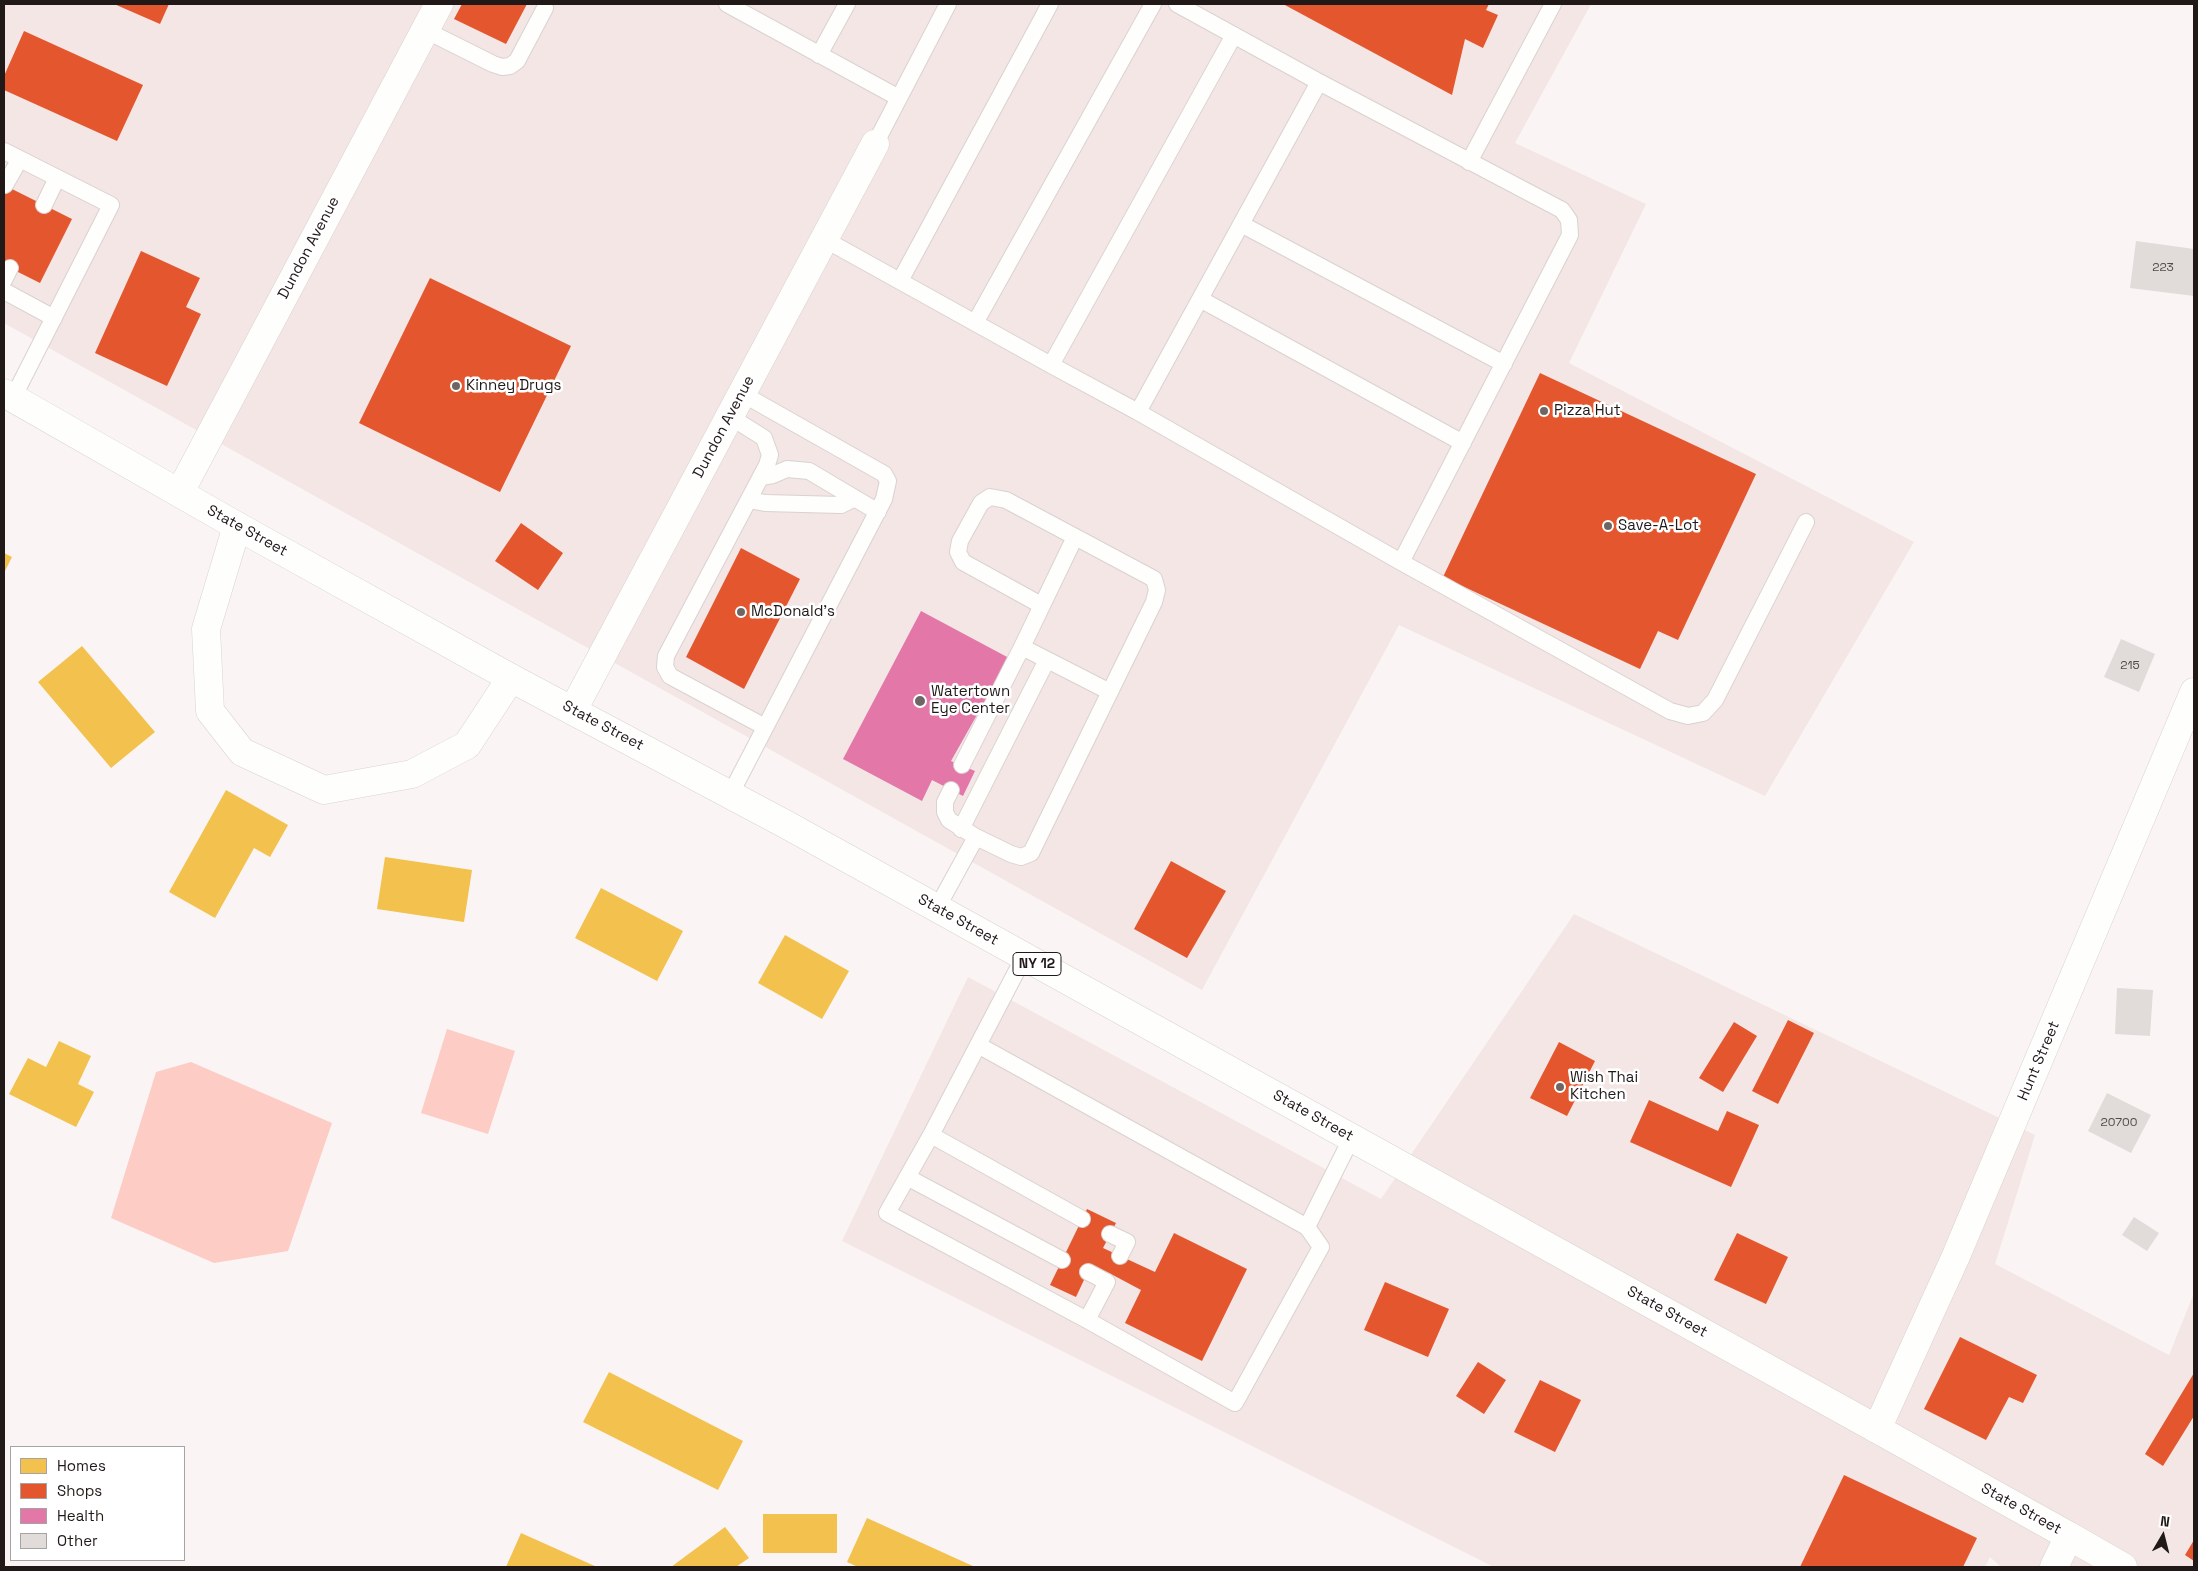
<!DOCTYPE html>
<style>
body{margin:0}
#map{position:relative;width:2198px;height:1571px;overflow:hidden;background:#faf5f4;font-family:"Space Grotesk",sans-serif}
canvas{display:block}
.frame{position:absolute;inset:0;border:5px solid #211918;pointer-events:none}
.legend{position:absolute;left:10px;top:1446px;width:175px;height:115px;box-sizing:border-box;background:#fff;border:1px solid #a6a3a3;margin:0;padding:6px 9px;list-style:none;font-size:15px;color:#211918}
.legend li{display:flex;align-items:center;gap:10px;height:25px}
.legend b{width:25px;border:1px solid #a6a3a3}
.north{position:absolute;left:2138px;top:1511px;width:50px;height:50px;-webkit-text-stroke:4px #fff;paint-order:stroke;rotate:8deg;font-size:14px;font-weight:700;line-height:20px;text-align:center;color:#211918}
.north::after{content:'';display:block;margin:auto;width:18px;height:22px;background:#211918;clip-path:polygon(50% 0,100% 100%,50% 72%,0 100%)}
</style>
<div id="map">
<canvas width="2198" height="1571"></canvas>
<div class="frame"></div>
<ul class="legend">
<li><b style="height:14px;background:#f2c14e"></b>Homes</li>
<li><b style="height:14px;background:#e4572e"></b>Shops</li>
<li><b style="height:14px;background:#e377a8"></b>Health</li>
<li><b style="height:14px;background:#e1dbda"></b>Other</li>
</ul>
<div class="north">N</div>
</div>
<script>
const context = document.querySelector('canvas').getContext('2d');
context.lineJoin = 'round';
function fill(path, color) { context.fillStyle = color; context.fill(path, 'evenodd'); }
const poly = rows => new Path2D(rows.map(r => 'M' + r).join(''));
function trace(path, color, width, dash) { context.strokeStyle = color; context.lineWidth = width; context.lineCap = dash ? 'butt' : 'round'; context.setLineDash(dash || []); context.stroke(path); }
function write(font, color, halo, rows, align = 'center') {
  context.font = font + ' "Space Grotesk",sans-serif'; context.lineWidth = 5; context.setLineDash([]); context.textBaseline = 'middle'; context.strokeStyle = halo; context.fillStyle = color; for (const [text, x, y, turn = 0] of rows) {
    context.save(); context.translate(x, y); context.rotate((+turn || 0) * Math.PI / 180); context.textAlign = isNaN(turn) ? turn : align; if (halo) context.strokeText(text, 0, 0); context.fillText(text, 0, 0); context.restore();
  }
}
fill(poly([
 [4,4,1591,4,1515,143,1646,204,1569,363,1914,542,1765,796,1399,625,1202,990,4,323],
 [1574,914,2035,1135,1995,1264,2169,1355,2194,1293,2194,1567,2001,1567,1990,1557,1985,1567,1494,1567,842,1241,968,977,1381,1199]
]), '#f3e6e4');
fill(poly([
 [447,1029,515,1051,488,1134,421,1113],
 [191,1062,332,1123,288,1251,214,1263,111,1218,156,1072]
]), '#fcccc5');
fill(poly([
 [4,553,12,557,4,573],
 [82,646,155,732,111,768,38,682],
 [226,790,288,825,270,857,254,848,215,918,169,892],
 [385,857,472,870,464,922,377,909],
 [601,888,683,931,657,981,575,938],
 [785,935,849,971,822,1019,758,983],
 [59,1041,91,1056,78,1084,94,1092,76,1127,9,1094,28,1058,46,1067],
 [609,1372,743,1441,718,1490,583,1422],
 [763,1514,837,1514,837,1553,763,1553],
 [867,1518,975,1567,858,1567,847,1562],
 [725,1527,749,1558,736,1567,671,1567],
 [521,1533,597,1567,506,1567]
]), '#f2c14e');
fill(poly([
 [114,4,169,4,160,24],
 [462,4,527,4,506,44,454,19],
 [1283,4,1489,4,1486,10,1498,15,1483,48,1465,39,1452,95],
 [24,31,143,85,117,141,4,90,4,76],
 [4,185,72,219,40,283,4,265],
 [141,251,200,278,186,307,201,314,167,386,95,353],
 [430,278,571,346,500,492,359,423],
 [1540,373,1756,474,1678,640,1658,631,1640,669,1443,577],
 [521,523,563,553,538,590,495,561],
 [741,548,800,579,744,689,686,657],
 [1171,861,1226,891,1187,958,1134,929],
 [1788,1020,1814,1033,1778,1104,1752,1091],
 [1734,1022,1757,1036,1723,1092,1699,1078],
 [1559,1042,1595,1061,1567,1116,1530,1098],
 [1649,1100,1718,1131,1727,1111,1759,1125,1731,1187,1630,1142],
 [1087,1209,1116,1223,1103,1248,1155,1272,1174,1233,1247,1269,1202,1361,1125,1323,1141,1290,1111,1274,1091,1265,1076,1297,1050,1285],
 [1737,1233,1788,1257,1766,1304,1714,1280],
 [1385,1282,1449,1309,1428,1357,1364,1330],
 [1960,1337,2037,1375,2023,1403,2009,1397,1986,1440,1924,1409],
 [1478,1362,1506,1380,1484,1414,1456,1396],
 [2194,1373,2194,1416,2163,1466,2145,1454],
 [1540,1380,1581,1400,1555,1452,1514,1432],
 [1844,1475,1977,1538,1963,1567,1800,1567],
 [2194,1540,2194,1561,2185,1555]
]), '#e4572e');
fill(poly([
 [921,611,1009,658,951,761,975,771,963,796,932,780,922,801,843,759]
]), '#e377a8');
fill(poly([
 [2136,241,2194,249,2194,296,2130,288],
 [2121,639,2155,654,2139,692,2104,677],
 [2117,988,2153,990,2150,1036,2115,1034],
 [2107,1093,2151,1115,2131,1153,2088,1131],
 [2134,1217,2159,1233,2147,1251,2122,1235]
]), '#e1dbda');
const lane = poly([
 [727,4,899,98],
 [1177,4,1319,82,1562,210,1569,220,1570,235,1401,562],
 [425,30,493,64,502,67,510,66,517,61,545,8],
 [819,55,847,4],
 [875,144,948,4],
 [4,151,111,205,13,398],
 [1469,162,1553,4],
 [5,185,20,159],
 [44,205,57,178],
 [1241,224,1504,364],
 [824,239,1051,365,1138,412,1319,82],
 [4,280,10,268],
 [900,281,1050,4],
 [4,291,54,318],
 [1200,299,1463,443],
 [975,323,1153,4],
 [1051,365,1234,35],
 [1138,412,1401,562,1670,711,1688,716,1703,713,1715,700,1806,522],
 [729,416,764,438,770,455,767,465,666,656,665,667,670,676,765,727],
 [761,477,773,475,787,469,809,471,878,512],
 [749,500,765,503,841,505,855,498],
 [1022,647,1110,692],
 [962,765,1022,647,1075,537],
 [951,790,945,802,945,812,949,820,976,837,1011,854,1021,857,1031,853,1154,602,1157,590,1154,579,1006,500,990,497,981,503,960,541,958,552,963,562,1041,605],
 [730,795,884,499,888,481,884,474,741,393],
 [961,829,1047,660],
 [937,908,976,837],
 [978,1045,1307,1227,1321,1247,1235,1403,1087,1320,887,1213,931,1135,1024,957],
 [931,1135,1082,1219],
 [907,1177,1062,1260],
 [1307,1227,1352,1137],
 [1110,1234,1127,1242,1120,1256],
 [1087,1320,1107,1282,1088,1272]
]);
const street = poly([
 [180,492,439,4],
 [237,526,206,629,210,711,242,752,324,790,412,774,467,745,511,678],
 [573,710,875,144],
 [1877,1429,1956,1256,2194,692]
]);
const primary = poly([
 [2069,1536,2123,1567]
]);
const highway = poly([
 [4,393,237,526,511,678,787,825,1877,1429,2069,1536,2054,1567]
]);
trace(lane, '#d9d2d1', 18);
trace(street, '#d9d2d1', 29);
trace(primary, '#d9d2d1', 29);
trace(highway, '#d9d2d1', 29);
trace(lane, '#fefefd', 16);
trace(street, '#fefefd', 28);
trace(primary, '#fefefd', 28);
trace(highway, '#fefefd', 28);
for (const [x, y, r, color] of [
 [456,386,5,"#6d6665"],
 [1544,411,5,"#6d6665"],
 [1608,526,5,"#6d6665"],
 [741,612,5,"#6d6665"],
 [920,701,6,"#6d6665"],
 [1560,1087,5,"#6d6665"]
]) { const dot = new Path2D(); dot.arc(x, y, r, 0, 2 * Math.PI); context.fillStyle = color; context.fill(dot); trace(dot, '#fff', 2); }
write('12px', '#514a48', null, [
 ["223",2163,268],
 ["215",2130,666],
 ["20700",2119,1123]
]);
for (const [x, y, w] of [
 [1037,964,48]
]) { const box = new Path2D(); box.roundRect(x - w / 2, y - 11.5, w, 23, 4); context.fillStyle = '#fff'; context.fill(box); trace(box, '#211918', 1); }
write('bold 14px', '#211918', null, [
 ["NY 12",1037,964]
]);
write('15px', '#211918', '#fff', [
 ["Dundon Avenue",309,248,-62],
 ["Dundon Avenue",724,427,-62],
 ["State Street",247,531,29],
 ["State Street",603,726,28],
 ["State Street",958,920,29],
 ["Hunt Street",2039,1061,-67],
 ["State Street",1313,1116,29],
 ["State Street",1667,1312,29],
 ["State Street",2021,1509,29]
]);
write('15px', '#211918', '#fff', [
 ["Kinney Drugs",466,386],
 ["Pizza Hut",1554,411],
 ["Save-A-Lot",1618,526],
 ["McDonald's",751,612],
 ["Watertown",931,692],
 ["Eye Center",931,709],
 ["Wish Thai",1570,1078],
 ["Kitchen",1570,1095]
], 'left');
</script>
